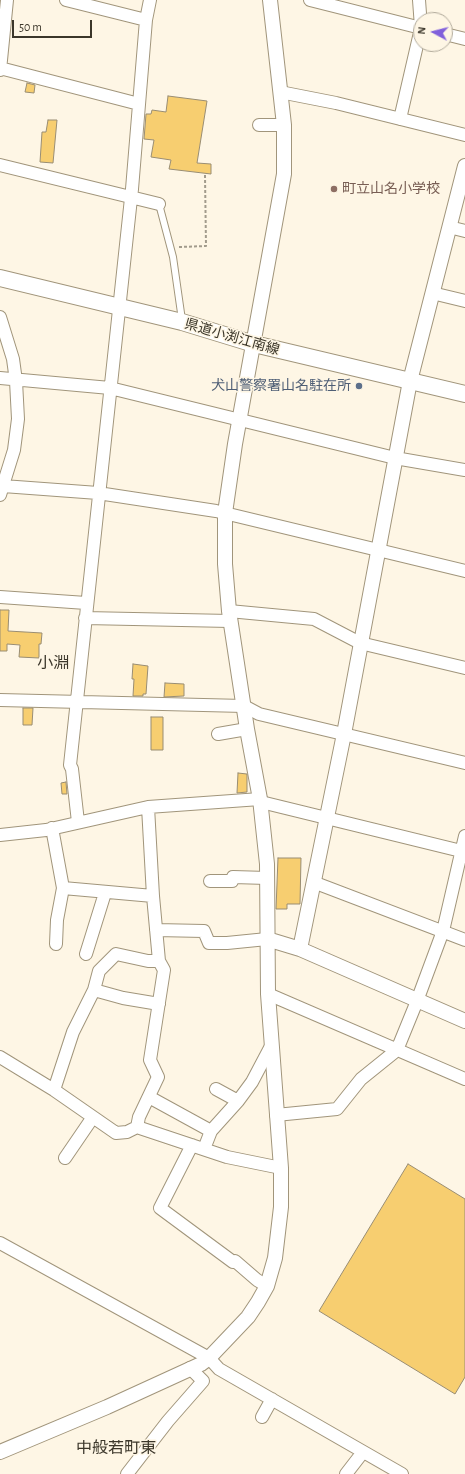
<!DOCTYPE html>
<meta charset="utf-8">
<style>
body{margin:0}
#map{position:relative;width:465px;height:1474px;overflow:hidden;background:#fef6e5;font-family:"Alegreya Sans",sans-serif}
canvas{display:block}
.north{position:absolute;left:413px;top:12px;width:40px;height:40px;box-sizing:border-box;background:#fef6e5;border:1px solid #b0a99a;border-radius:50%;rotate:277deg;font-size:11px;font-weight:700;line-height:16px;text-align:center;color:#3b362a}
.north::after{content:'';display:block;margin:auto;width:14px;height:18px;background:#8160db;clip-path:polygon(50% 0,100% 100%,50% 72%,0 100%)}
.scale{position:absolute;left:12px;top:20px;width:80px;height:18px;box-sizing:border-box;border:2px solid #3b362a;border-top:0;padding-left:5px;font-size:12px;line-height:14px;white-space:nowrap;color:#3b362a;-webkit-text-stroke:3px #fef6e5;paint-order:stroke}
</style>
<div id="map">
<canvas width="465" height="1474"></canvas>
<div class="north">N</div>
<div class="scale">50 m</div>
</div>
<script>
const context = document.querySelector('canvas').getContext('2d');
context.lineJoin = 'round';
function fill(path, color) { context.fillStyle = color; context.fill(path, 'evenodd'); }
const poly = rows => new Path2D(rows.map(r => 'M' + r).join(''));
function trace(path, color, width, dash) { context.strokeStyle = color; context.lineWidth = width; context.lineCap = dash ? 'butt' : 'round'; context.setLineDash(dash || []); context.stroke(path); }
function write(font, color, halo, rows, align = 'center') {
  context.font = font + ' "Alegreya Sans","Noto Sans JP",sans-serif'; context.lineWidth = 3; context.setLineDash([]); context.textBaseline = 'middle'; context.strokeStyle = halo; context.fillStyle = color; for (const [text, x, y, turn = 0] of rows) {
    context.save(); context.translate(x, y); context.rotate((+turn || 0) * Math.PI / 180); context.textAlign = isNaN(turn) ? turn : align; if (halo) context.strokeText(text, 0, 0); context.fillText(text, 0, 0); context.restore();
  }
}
const building = poly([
 [27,83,35,85,34,93,25,92,27,83],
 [168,96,207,101,197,163,211,164,211,174,169,169,171,160,151,157,154,140,144,139,146,114,151,114,152,110,166,112,168,96],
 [48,120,57,120,53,163,40,162,42,132,46,132,48,120],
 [0,610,9,610,8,631,42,633,41,644,39,644,39,658,19,657,20,645,7,644,7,651,0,651,0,610],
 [133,664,148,666,146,694,143,694,143,696,133,696,134,679,132,679,133,664],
 [165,683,184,684,184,696,164,697,165,683],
 [23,708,33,708,32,725,23,725,23,708],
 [151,717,163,717,163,750,151,750,151,717],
 [238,773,247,774,247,792,237,793,238,773],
 [66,782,67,794,62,794,61,783,66,782],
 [278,858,301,858,300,904,287,904,287,909,276,909,278,858],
 [408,1164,465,1199,465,1377,455,1394,319,1311,408,1164]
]);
fill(building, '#f7ce70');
trace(building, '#998d73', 1);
const service = poly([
 [159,204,173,257,182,320]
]);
const minor = poly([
 [66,0,146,20],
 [310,0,421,28],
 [419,0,421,27],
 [445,34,465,39],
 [0,68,139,104],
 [0,70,7,0],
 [280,92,336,103,465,135],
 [400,119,421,28],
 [259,125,284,125],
 [0,165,159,204],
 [449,227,465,231],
 [432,293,465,301],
 [0,317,13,359,16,381,18,419,14,450,0,495],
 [0,378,110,388,395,458,465,470],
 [3,486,98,493,216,511,465,571],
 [0,597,86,603],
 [229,611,314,619,360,643,465,668],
 [85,618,230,621],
 [0,700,244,706,259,714,465,763],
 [218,734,247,729],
 [261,802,465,852],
 [78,822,72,769,70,765,132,189,146,20,150,0],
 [52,828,63,888,57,920,56,944],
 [0,835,46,830,148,807,260,799],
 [210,881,232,881,233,877,267,878],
 [313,882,465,940],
 [63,888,153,896],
 [156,930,204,931,209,943,227,943,267,939],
 [86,954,105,893],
 [94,990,123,998,159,1004],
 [268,994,465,1079],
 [0,1057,54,1090,116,1133,127,1132,137,1127,227,1157,281,1168],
 [216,1089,238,1101],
 [54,1090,73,1032,94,990,99,971,116,954,148,961,159,961],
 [149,1097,211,1131],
 [276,1115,337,1109,361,1079,397,1050,417,1001,443,931,465,836],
 [137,1127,139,1117,158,1077,150,1060,164,970,159,961,153,896,148,807],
 [192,1145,160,1208,233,1262,235,1261,257,1280,267,1286],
 [204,1149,211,1131,238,1101,252,1082,271,1046],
 [65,1158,93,1117],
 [0,1243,209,1358,219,1369,402,1474],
 [262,1417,272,1399],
 [127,1474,168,1421,203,1381,190,1368],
 [346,1474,363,1452]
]);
const tertiary = poly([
 [267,939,300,949,465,1021],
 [300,949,344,734,410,381,465,166],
 [0,1452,107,1407,201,1364,209,1358,248,1317,258,1302,267,1286,275,1258,281,1207,281,1168,268,994,267,864,260,799,247,729,229,611,225,564,225,513,235,444,284,174,284,125,270,0]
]);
const secondary = poly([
 [0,278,182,322,254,344,465,394]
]);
trace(service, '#a1957b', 8);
trace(minor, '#a1957b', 14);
trace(tertiary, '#a1957b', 16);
trace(secondary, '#a1957b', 18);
trace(poly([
 [179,247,206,246,205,175]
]), '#a29b8c', 2, [3, 2]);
trace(service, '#fff', 6);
trace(minor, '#fff', 12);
trace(tertiary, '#fff', 14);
trace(secondary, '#fff', 16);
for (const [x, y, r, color] of [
 [334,189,4,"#8d6e63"],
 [359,386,4,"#5c6f8a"]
]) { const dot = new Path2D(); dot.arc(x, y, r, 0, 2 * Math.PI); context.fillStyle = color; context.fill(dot); trace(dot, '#fef6e5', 1.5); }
write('14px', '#785e54', '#fef6e5', [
 ["町立山名小学校",342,189]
], 'left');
write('14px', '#3b362a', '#fef6e5', [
 ["県道小渕江南線",232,337,16]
]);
write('14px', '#4e5e75', '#fef6e5', [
 ["犬山警察署山名駐在所",351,386]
], 'right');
write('16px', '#3b362a', '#fef6e5', [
 ["小淵",53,663],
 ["中般若町東",116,1448]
]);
</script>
